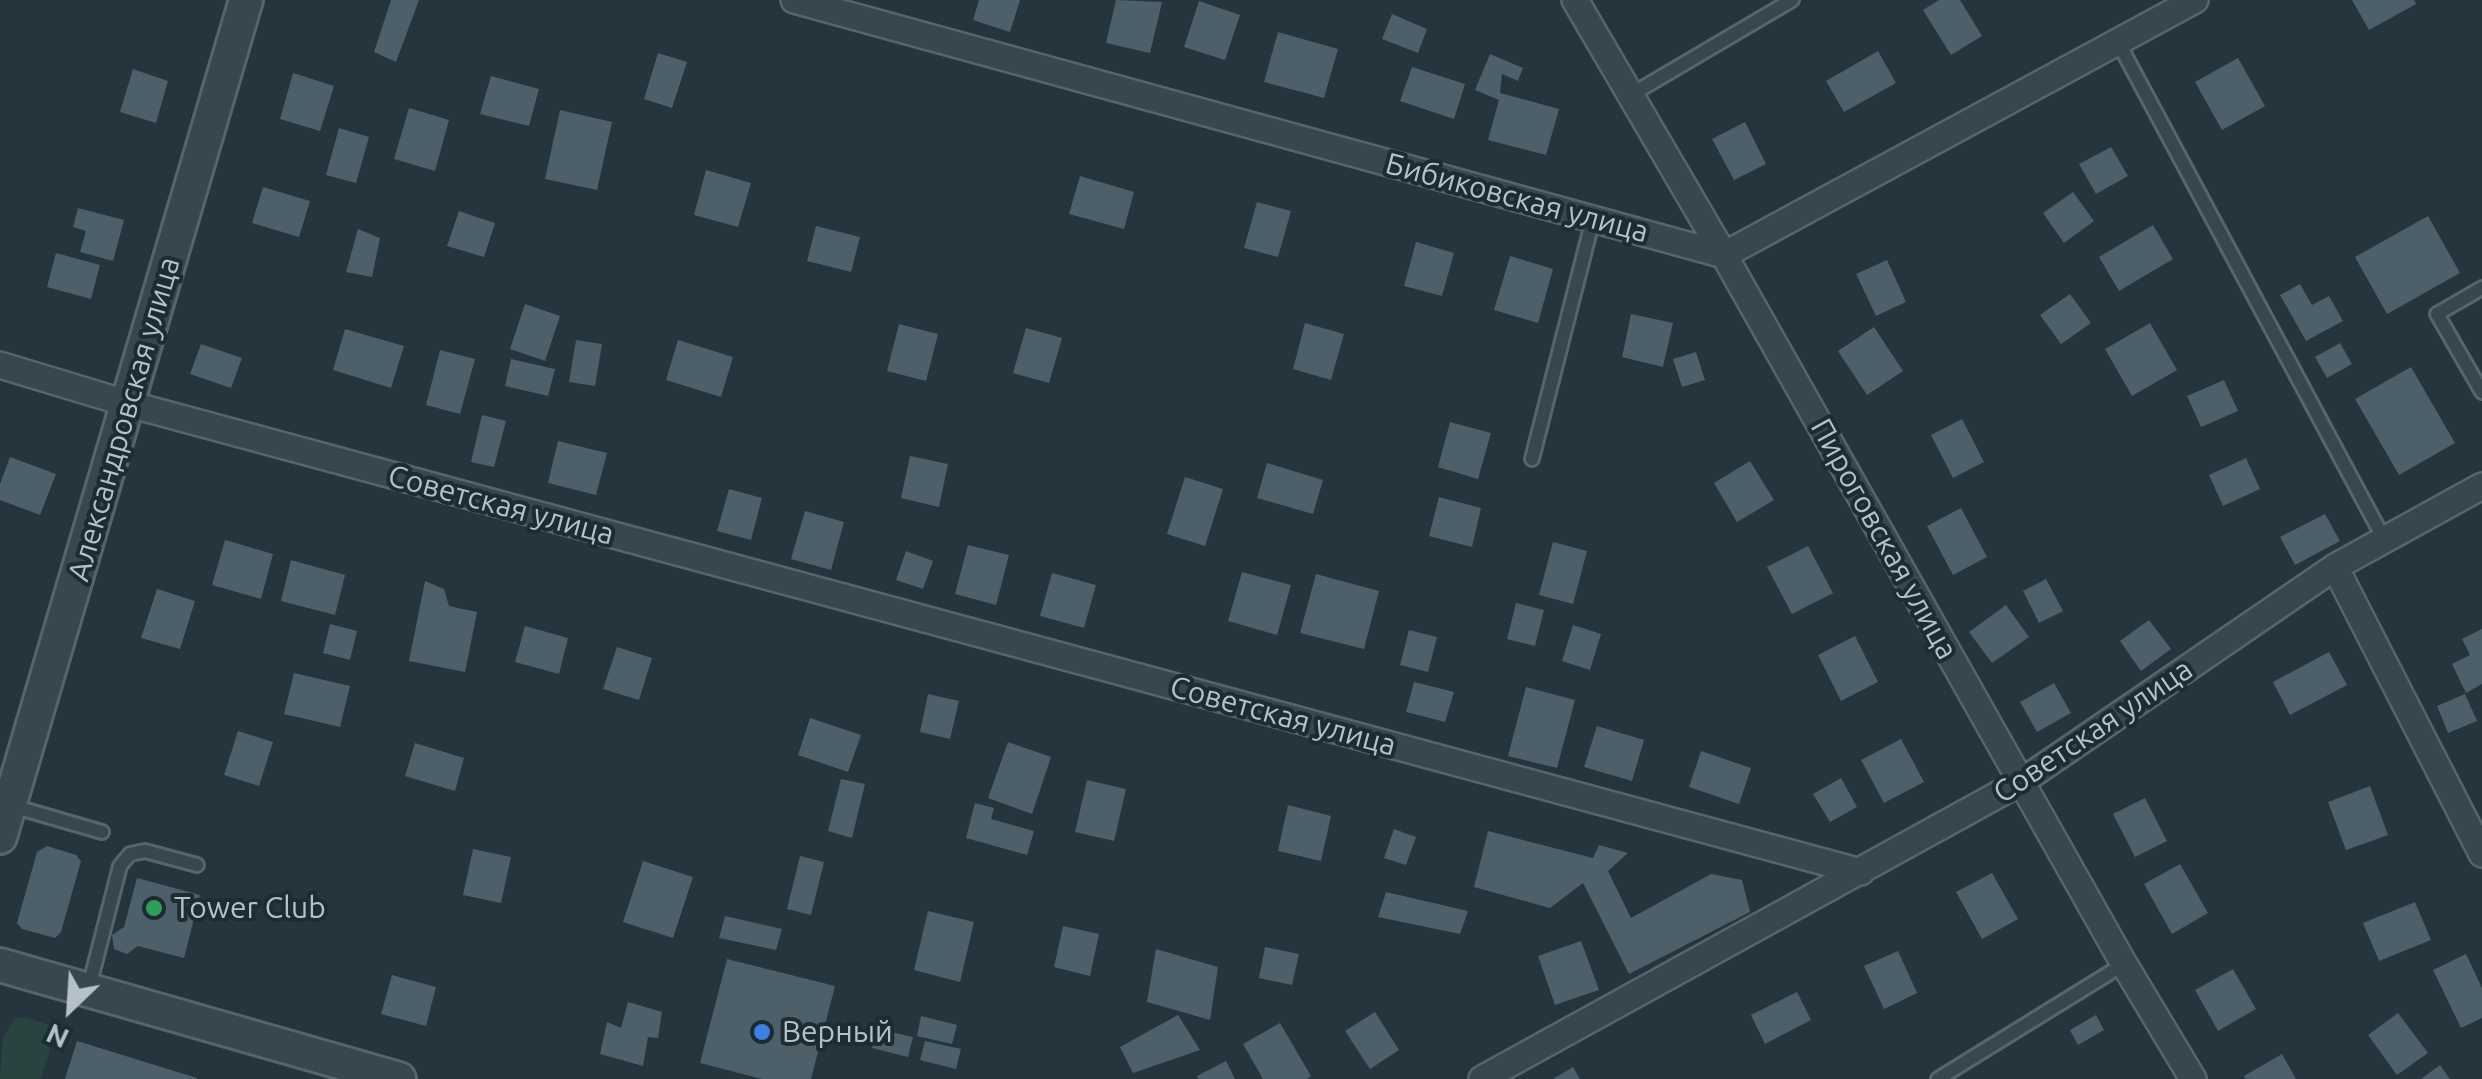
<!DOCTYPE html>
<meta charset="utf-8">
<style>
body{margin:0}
#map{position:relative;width:2482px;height:1079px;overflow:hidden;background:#24353e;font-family:Ubuntu,sans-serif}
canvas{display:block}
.north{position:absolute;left:20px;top:959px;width:100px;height:100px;-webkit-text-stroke:8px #1d2b33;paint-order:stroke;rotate:205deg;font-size:28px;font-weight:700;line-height:40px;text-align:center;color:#b4c1c9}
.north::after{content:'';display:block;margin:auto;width:35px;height:45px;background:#b4c1c9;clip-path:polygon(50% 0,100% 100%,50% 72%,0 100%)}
</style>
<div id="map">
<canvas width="2482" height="1079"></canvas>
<div class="north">N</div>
</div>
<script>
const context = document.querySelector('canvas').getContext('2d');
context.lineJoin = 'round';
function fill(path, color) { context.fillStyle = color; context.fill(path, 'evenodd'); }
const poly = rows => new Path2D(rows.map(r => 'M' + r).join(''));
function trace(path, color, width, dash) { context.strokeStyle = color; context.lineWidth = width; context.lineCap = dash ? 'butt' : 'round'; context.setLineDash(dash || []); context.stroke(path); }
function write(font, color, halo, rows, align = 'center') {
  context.font = font + ' Ubuntu,sans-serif'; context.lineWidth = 8; context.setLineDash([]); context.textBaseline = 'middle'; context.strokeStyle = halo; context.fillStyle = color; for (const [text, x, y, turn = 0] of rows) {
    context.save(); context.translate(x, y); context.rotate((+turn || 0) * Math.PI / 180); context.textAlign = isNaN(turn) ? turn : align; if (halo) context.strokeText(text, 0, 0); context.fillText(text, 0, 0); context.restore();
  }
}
fill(poly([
 [23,1017,57,1027,41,1079,0,1079,3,1037,15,1019]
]), '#294340');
fill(poly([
 [391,0,419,0,396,62,374,52],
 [979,0,1020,0,1010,32,973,20],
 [1116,0,1162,2,1150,53,1106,43],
 [1939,0,1960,0,1982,36,1951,55,1923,10],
 [2352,0,2414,0,2416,4,2369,30],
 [1199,1,1240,15,1225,60,1184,47],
 [1392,14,1427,29,1418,53,1382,39],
 [1278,32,1338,49,1324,98,1264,82],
 [1878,51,1896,83,1844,112,1826,81],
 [658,53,687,62,672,108,644,99],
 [1490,54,1523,68,1518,81,1502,74,1500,93,1559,109,1546,155,1488,140,1499,100,1475,90],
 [2238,58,2265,106,2222,130,2195,82],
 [1412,67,1465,84,1454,119,1400,101],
 [133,69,168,81,156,123,120,112],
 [293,73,334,86,320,131,280,119],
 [491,76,539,89,529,126,480,114],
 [409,108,449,120,435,171,394,159],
 [560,110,612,122,597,190,545,179],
 [1745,122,1766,164,1734,180,1712,139],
 [339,128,369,137,356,183,326,175],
 [2111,147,2128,176,2096,194,2079,164],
 [706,170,751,183,738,227,694,215],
 [1080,176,1134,192,1124,229,1069,214],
 [263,187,310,201,299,237,252,223],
 [2073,192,2094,221,2064,243,2043,213],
 [1257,202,1291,211,1278,257,1244,248],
 [78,208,124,220,113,261,80,252,86,231,73,227],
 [459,211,495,223,484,257,447,246],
 [2428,216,2460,273,2387,314,2355,257],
 [2153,225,2173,259,2119,291,2099,257],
 [816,226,860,237,851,272,807,261],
 [358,229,380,238,372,277,346,272],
 [1416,242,1454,253,1442,296,1404,286],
 [56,253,100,265,91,299,47,287],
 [1510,256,1553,269,1538,323,1494,310],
 [1887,260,1906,302,1876,316,1856,274],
 [2300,284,2312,305,2329,296,2343,321,2306,341,2280,295],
 [2070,294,2091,323,2061,344,2040,315],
 [525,304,560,316,545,361,510,349],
 [1631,314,1673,323,1663,367,1622,357],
 [1305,323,1344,334,1331,380,1293,369],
 [2150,323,2177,370,2132,396,2105,349],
 [899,324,938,334,926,381,887,371],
 [1874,327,1903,371,1867,395,1838,351],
 [1026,328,1062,338,1049,383,1013,373],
 [345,329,404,346,391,388,333,370],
 [576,340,602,344,595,386,569,382],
 [678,340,733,357,721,397,666,380],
 [2340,343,2352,364,2327,378,2315,357],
 [201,344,242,358,231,388,190,374],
 [440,350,475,359,460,414,426,405],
 [1696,352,1705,380,1682,387,1673,359],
 [511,359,555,369,548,396,505,386],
 [2411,367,2455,443,2399,475,2355,399],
 [2224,380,2238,411,2201,427,2187,396],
 [482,415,506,421,494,467,471,462],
 [1962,419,1984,462,1953,478,1931,435],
 [1450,422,1491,433,1478,479,1438,467],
 [558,441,607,453,596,495,548,483],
 [910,456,948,464,939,507,901,498],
 [10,457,56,474,40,515,0,500,0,484],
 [2246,458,2260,489,2223,506,2209,475],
 [1750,461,1774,500,1737,522,1714,483],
 [1267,463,1323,480,1313,514,1257,498],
 [1185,477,1223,489,1205,546,1167,534],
 [729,489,762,498,751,540,717,531],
 [1439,497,1481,508,1472,547,1429,536],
 [1961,508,1987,557,1953,575,1927,526],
 [805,511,844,522,831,570,791,559],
 [2325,514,2340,541,2295,565,2280,537],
 [225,540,273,554,261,599,212,585],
 [1553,542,1587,551,1573,604,1539,595],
 [968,545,1009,555,996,605,955,594],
 [1808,546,1833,593,1792,614,1767,567],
 [906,551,933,561,923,589,896,580],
 [291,560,345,575,335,615,281,601],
 [1242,572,1291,585,1277,635,1228,621],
 [1052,573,1096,585,1084,628,1040,616],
 [1316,574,1379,591,1364,649,1300,633],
 [2046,579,2063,611,2039,623,2023,591],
 [425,581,444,589,449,606,477,612,465,672,409,661],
 [157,589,195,601,180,649,141,638],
 [1516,603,1544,610,1535,646,1507,639],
 [2006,605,2029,637,1992,663,1969,632],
 [2149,620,2171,649,2141,671,2120,641],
 [330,624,357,631,350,660,323,653],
 [1573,625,1601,634,1590,670,1562,661],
 [525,626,568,638,559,674,515,662],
 [2482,629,2482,684,2466,693,2452,664,2470,655,2462,639],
 [1409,630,1437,637,1428,672,1400,665],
 [1855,636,1878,682,1841,701,1818,655],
 [617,647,652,658,639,700,603,689],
 [2329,652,2347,685,2290,715,2273,682],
 [294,673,350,686,340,727,284,714],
 [1414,682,1454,692,1445,722,1406,712],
 [2054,683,2071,713,2037,732,2020,702],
 [1526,687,1575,700,1557,768,1508,756],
 [928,694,959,701,950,739,920,732],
 [2465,694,2477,721,2448,733,2437,706],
 [810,718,861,735,848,772,798,755],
 [1597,726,1644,740,1632,781,1584,767],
 [238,731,273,742,259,786,224,775],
 [1901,739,1924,782,1884,803,1861,760],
 [1008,742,1051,757,1032,814,988,798],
 [415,743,464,758,455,791,405,776],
 [1701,751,1751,768,1739,804,1689,787],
 [1841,778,1857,807,1830,822,1813,794],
 [841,779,865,784,852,838,828,831],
 [1087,780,1126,789,1114,841,1075,832],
 [2370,786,2388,835,2346,850,2328,802],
 [2145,798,2167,841,2135,857,2113,814],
 [975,803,994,808,991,819,1034,831,1027,855,966,838],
 [1288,805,1331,816,1321,861,1278,851],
 [1394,829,1416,837,1406,865,1384,858],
 [1488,831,1593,858,1599,845,1628,853,1608,871,1631,918,1711,874,1742,880,1750,912,1629,974,1583,883,1550,908,1474,887],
 [47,846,76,855,81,861,61,932,55,938,22,929,17,923,37,852],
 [473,849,511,857,501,903,463,895],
 [800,856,824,862,811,915,787,909],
 [643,861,693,877,673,938,623,922],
 [2180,864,2208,913,2172,934,2144,884],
 [1992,873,2018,919,1982,939,1956,892],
 [137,878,200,895,184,958,138,946,127,954,114,949,112,935,124,927],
 [1386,892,1468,911,1460,934,1378,917],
 [2415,902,2431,940,2379,961,2363,923],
 [928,911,974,922,960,982,914,970],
 [725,916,782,929,776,950,719,938],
 [1063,926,1099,934,1090,976,1054,967],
 [1581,941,1599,990,1555,1005,1538,956],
 [1265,947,1299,954,1292,985,1259,978],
 [1156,949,1218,967,1210,1020,1147,1002],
 [1898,951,1917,993,1884,1009,1864,966],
 [2466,954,2482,988,2482,1018,2461,1028,2433,970],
 [727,959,835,986,811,1079,762,1079,700,1063],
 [2233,969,2256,1009,2218,1031,2195,990],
 [392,975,436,987,426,1026,381,1014],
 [1797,992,1811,1020,1765,1044,1751,1015],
 [628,1002,662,1012,658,1038,648,1037,643,1066,600,1054,607,1022,621,1028],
 [1375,1012,1399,1050,1370,1069,1345,1031],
 [2398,1013,2428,1053,2397,1075,2368,1035],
 [1178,1015,1200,1050,1133,1073,1120,1047],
 [2096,1015,2104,1030,2078,1045,2070,1030],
 [921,1016,957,1025,952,1044,917,1036],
 [1280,1023,1311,1076,1307,1079,1263,1079,1243,1044],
 [877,1029,913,1037,908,1057,872,1048],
 [77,1041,197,1078,197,1079,65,1079],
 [925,1041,961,1049,956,1069,920,1060],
 [2282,1054,2296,1079,2246,1079,2244,1076],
 [1226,1061,1235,1079,1198,1079,1197,1076],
 [2440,1065,2450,1079,2421,1079],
 [1573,1067,1580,1079,1553,1079]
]), '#4d5f69');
const service = poly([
 [2119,44,2384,539],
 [1629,96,1792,0],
 [2482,288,2437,314,2482,392],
 [1532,459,1593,219],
 [9,805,102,832],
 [89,987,120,866,130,854,145,851,197,865],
 [1938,1079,2124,964]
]);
const minor = poly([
 [794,0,1724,255,2195,0],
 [1575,0,1724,255,2124,964,2193,1079],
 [0,365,129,404,1861,872],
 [2335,567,2482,854],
 [1482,1079,2021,782,2335,567,2482,486]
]);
const tertiary = poly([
 [0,837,246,0],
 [0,965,399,1079]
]);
trace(service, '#56646c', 18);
trace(minor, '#56646c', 30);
trace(tertiary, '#56646c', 38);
trace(service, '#38464e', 12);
trace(minor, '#38464e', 25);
trace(tertiary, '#38464e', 32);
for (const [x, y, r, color] of [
 [154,908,10,"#2e9e5b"],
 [762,1032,10,"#3f7fe0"]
]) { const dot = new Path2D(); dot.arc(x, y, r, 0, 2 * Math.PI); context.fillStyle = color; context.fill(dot); trace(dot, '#1d2b33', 4); }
write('30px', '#b4c1c9', '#1d2b33', [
 ["Бибиковская улица",1517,198,15],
 ["Александровская улица",124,419,-74],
 ["Советская улица",501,505,15],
 ["Пироговская улица",1884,539,61],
 ["Советская улица",1283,716,15],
 ["Советская улица",2093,731,-34]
]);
write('30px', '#b4c1c9', '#1d2b33', [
 ["Tower Club",174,908],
 ["Верный",782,1032]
], 'left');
</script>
